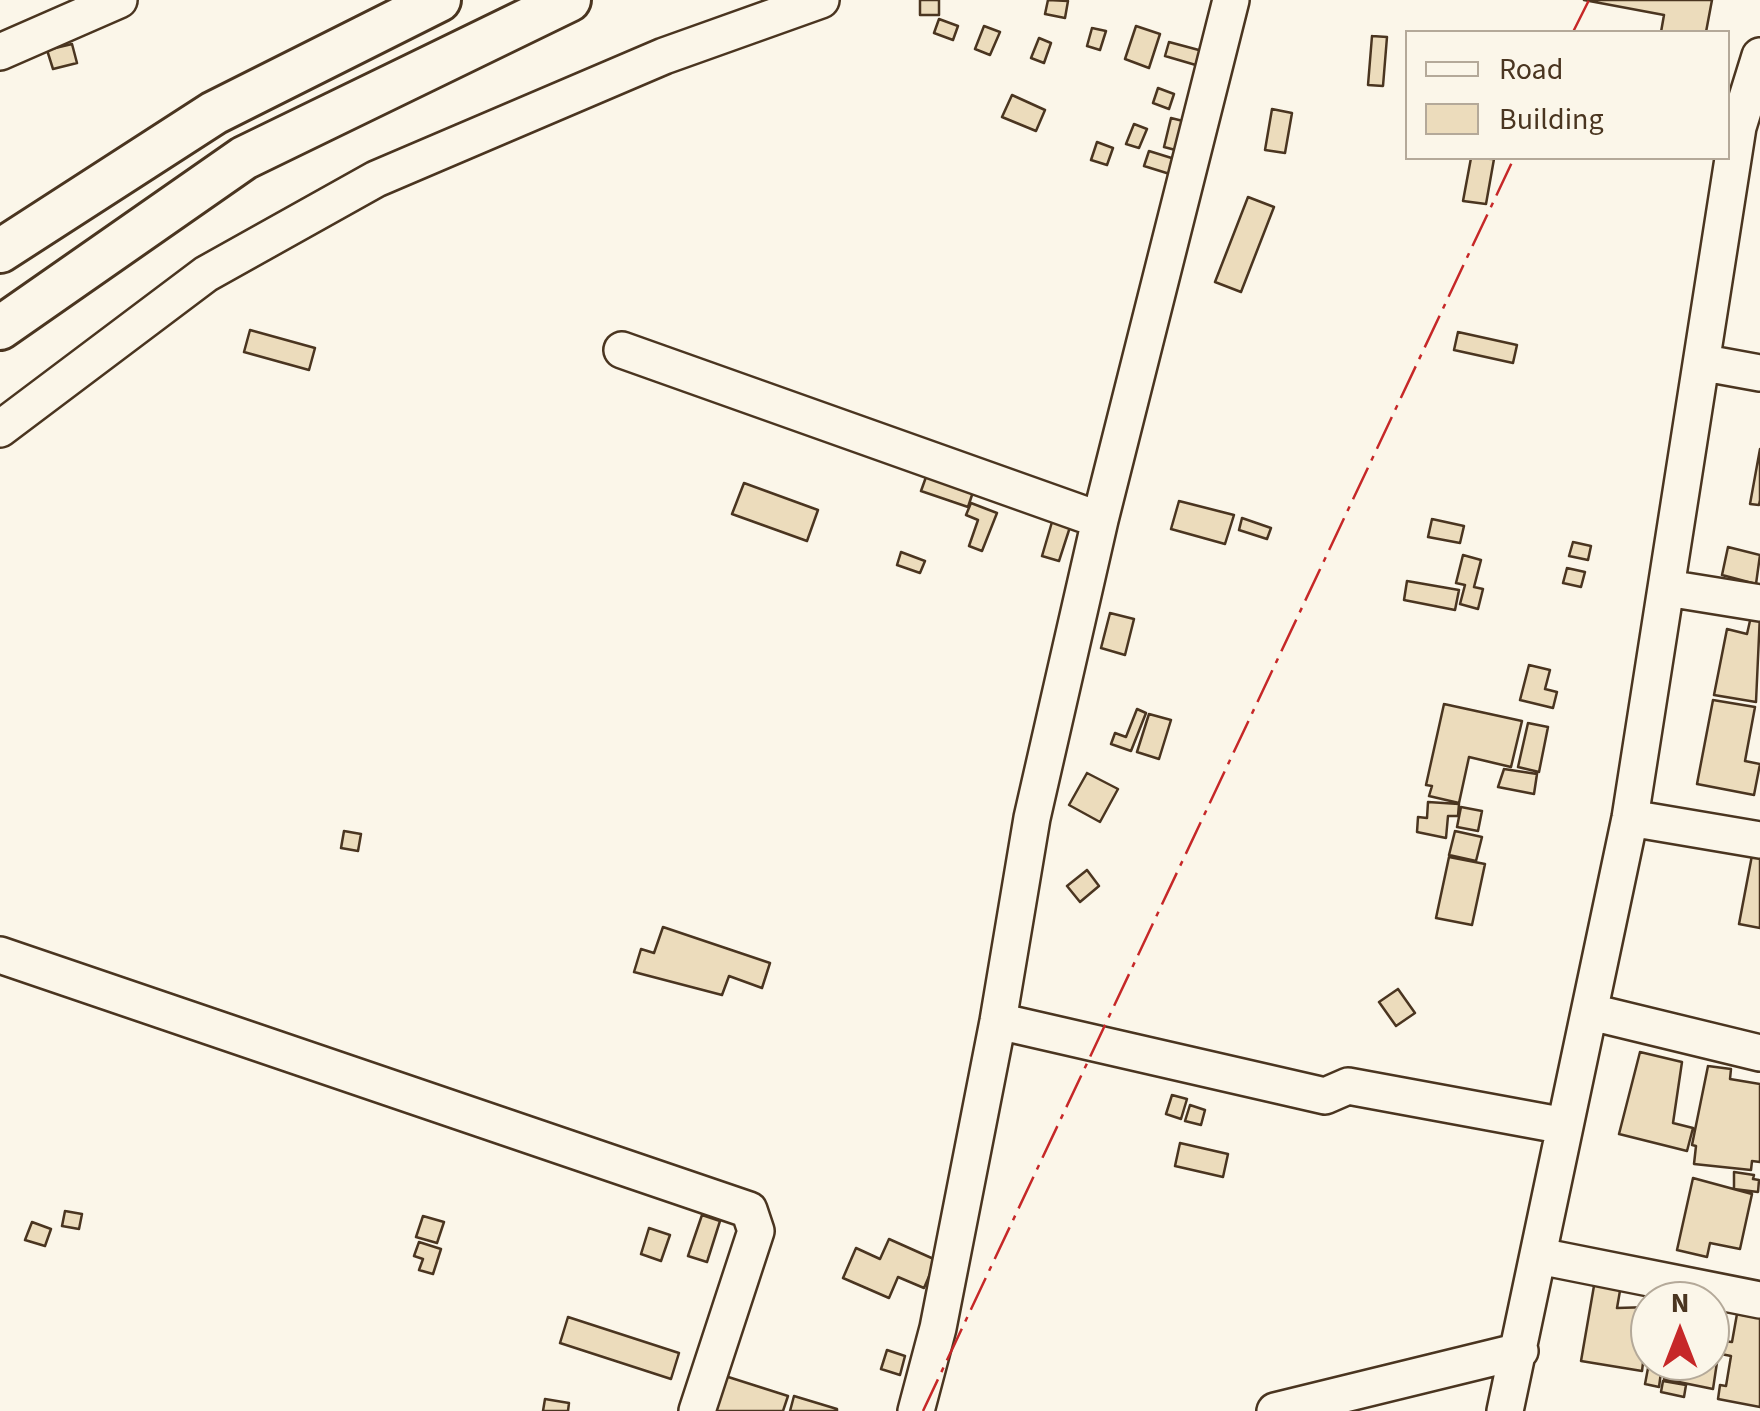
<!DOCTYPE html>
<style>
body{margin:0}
#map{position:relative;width:1760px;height:1411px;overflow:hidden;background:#fbf6e9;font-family:"Source Sans 3",sans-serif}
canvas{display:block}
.legend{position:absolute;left:1405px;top:30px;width:325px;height:130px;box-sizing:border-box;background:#fbf6e9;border:2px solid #b4a999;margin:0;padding:12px 18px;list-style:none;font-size:30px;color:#4a3520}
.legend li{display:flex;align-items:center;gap:20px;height:50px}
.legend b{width:50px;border:2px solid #b4a999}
.north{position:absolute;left:1630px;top:1281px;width:100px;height:100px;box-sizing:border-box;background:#fbf6e9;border:2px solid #b4a999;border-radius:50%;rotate:0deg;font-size:28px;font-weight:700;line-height:40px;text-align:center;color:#4a3520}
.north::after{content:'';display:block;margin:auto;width:35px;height:45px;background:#c62828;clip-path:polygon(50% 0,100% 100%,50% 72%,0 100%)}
</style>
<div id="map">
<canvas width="1760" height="1411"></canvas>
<ul class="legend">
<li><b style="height:12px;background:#fbf6e9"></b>Road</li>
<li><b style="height:28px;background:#ecdcbc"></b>Building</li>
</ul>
<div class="north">N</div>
</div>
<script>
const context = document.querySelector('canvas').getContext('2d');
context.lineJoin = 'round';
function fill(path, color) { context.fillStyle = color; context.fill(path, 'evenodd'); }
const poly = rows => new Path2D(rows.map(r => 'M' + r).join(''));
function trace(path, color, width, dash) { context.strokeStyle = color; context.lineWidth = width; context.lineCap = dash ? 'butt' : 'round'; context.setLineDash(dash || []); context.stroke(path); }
const building = poly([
 [920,0,939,0,939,15,920,15,920,0],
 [1048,0,1068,1,1065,18,1045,14,1048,0],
 [1584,0,1712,0,1706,32,1661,32,1664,15,1584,0],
 [939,19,958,26,953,40,934,33,939,19],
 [984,26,1000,32,990,55,975,49,984,26],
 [1136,26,1160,34,1149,68,1125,59,1136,26],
 [1092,28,1106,31,1100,50,1087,46,1092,28],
 [1372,36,1387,37,1383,86,1368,85,1372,36],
 [1039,38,1051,43,1044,63,1031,58,1039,38],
 [1169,42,1210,53,1206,68,1165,56,1169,42],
 [72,44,77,63,53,69,47,50,72,44],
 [1158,88,1174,94,1169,109,1153,103,1158,88],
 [1012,95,1045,110,1036,131,1002,117,1012,95],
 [1272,109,1292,113,1285,153,1265,150,1272,109],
 [1171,118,1195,124,1187,153,1164,147,1171,118],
 [1134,124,1147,129,1139,148,1126,144,1134,124],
 [1097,142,1113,148,1107,165,1091,160,1097,142],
 [1149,151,1178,160,1173,175,1144,166,1149,151],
 [1471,158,1494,159,1486,204,1463,201,1471,158],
 [1248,197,1274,207,1241,292,1215,282,1248,197],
 [250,330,315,348,309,370,244,352,250,330],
 [1458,332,1517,345,1513,363,1454,350,1458,332],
 [1760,449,1760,500,1759,505,1750,504,1760,449],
 [926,477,973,492,968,507,921,491,926,477],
 [744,483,818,510,807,541,732,514,744,483],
 [1179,501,1234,515,1225,544,1171,529,1179,501],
 [971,503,997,513,982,551,969,546,978,520,966,515,971,503],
 [1242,518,1271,528,1267,539,1239,530,1242,518],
 [1432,519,1464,526,1460,543,1428,537,1432,519],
 [1052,522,1070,527,1059,561,1042,556,1052,522],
 [1573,542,1591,546,1588,560,1569,556,1573,542],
 [1728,547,1760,555,1756,584,1722,575,1728,547],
 [901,552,925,561,920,573,897,565,901,552],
 [1463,555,1481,560,1474,587,1483,589,1478,609,1460,604,1465,585,1456,583,1463,555],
 [1567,568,1585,572,1581,587,1563,583,1567,568],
 [1407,581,1459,590,1455,610,1404,600,1407,581],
 [1752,612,1760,614,1756,702,1714,695,1727,629,1747,634,1752,612],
 [1110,613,1134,619,1125,655,1101,648,1110,613],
 [1529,665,1550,670,1545,689,1557,692,1553,708,1520,700,1529,665],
 [1713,700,1755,707,1745,761,1760,764,1754,795,1697,784,1713,700],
 [1444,704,1522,721,1511,767,1469,757,1459,803,1429,796,1432,786,1426,785,1444,704],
 [1137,709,1146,713,1131,751,1111,744,1115,733,1126,737,1137,709],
 [1149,714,1171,720,1159,759,1137,752,1149,714],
 [1528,723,1548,727,1539,772,1518,767,1528,723],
 [1504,769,1537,774,1534,794,1498,787,1504,769],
 [1087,773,1118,789,1100,822,1069,805,1087,773],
 [1428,802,1459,804,1458,816,1448,816,1446,838,1417,832,1418,817,1427,818,1428,802],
 [1461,807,1482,811,1478,831,1457,827,1461,807],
 [344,831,361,834,358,851,341,848,344,831],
 [1455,831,1482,837,1476,861,1449,855,1455,831],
 [1753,850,1760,851,1760,928,1739,924,1753,850],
 [1449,857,1485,864,1472,925,1436,918,1449,857],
 [1087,870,1099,886,1080,902,1067,886,1087,870],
 [663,927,770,963,762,988,729,976,722,995,634,972,641,949,654,953,663,927],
 [1398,989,1415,1013,1396,1026,1379,1002,1398,989],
 [1640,1052,1682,1062,1673,1123,1693,1128,1687,1151,1619,1134,1640,1052],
 [1708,1066,1731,1069,1730,1079,1760,1084,1760,1162,1752,1161,1751,1170,1694,1164,1696,1146,1692,1145,1708,1066],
 [1172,1095,1187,1099,1181,1119,1166,1114,1172,1095],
 [1190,1105,1205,1110,1201,1125,1185,1121,1190,1105],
 [1180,1143,1228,1154,1223,1177,1175,1166,1180,1143],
 [1734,1172,1754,1175,1753,1179,1759,1180,1758,1192,1734,1189,1734,1172],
 [1693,1178,1752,1194,1740,1249,1710,1243,1707,1257,1677,1250,1693,1178],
 [65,1211,82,1214,79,1229,62,1226,65,1211],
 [702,1215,720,1221,707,1262,688,1256,702,1215],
 [423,1216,444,1222,437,1243,416,1237,423,1216],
 [32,1222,51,1229,45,1246,25,1240,32,1222],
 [649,1228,670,1235,661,1261,641,1254,649,1228],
 [889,1239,936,1260,924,1288,898,1277,889,1298,843,1278,856,1248,880,1259,889,1239],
 [419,1242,441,1249,433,1274,419,1270,423,1259,414,1256,419,1242],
 [1595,1280,1621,1285,1617,1308,1650,1307,1642,1371,1581,1361,1595,1280],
 [1737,1314,1760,1318,1760,1407,1718,1399,1720,1385,1726,1386,1731,1356,1721,1354,1723,1341,1732,1342,1737,1314],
 [568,1317,679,1353,671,1379,560,1343,568,1317],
 [1710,1326,1722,1329,1713,1389,1664,1379,1668,1361,1710,1361,1710,1326],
 [887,1350,905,1356,900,1375,881,1369,887,1350],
 [1649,1363,1662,1365,1659,1387,1645,1384,1649,1363],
 [722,1375,788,1396,783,1411,710,1411,722,1375],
 [1663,1381,1686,1385,1684,1397,1661,1392,1663,1381],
 [794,1396,837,1409,837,1411,790,1411,794,1396],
 [545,1399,569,1403,568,1411,543,1411,545,1399]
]);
fill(building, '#ecdcbc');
trace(building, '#4a3520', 2.5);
const minor = poly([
 [0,52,119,0],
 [622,350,1100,520],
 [1705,363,1760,373],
 [0,429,206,274,376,179,664,56,821,0],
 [1667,588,1760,603],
 [1630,818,1760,840],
 [0,955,749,1210,756,1231,697,1411],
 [1591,1012,1760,1053],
 [998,1021,1325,1096,1348,1086,1565,1126],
 [1539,1256,1760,1300],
 [916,1411,938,1328,998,1021,1032,818,1100,520,1231,0],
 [1275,1411,1520,1351],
 [1505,1411,1630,818,1738,127,1760,56]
]);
const major = poly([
 [0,251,214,113,439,0],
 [0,328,244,158,569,0]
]);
trace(minor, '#4a3520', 40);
trace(major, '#4a3520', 48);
trace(minor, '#fbf6e9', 35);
trace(major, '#fbf6e9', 42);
trace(poly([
 [1573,32,1589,0],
 [923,1411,1514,158]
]), '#c62828', 2.5, [35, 8, 5, 8]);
</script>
